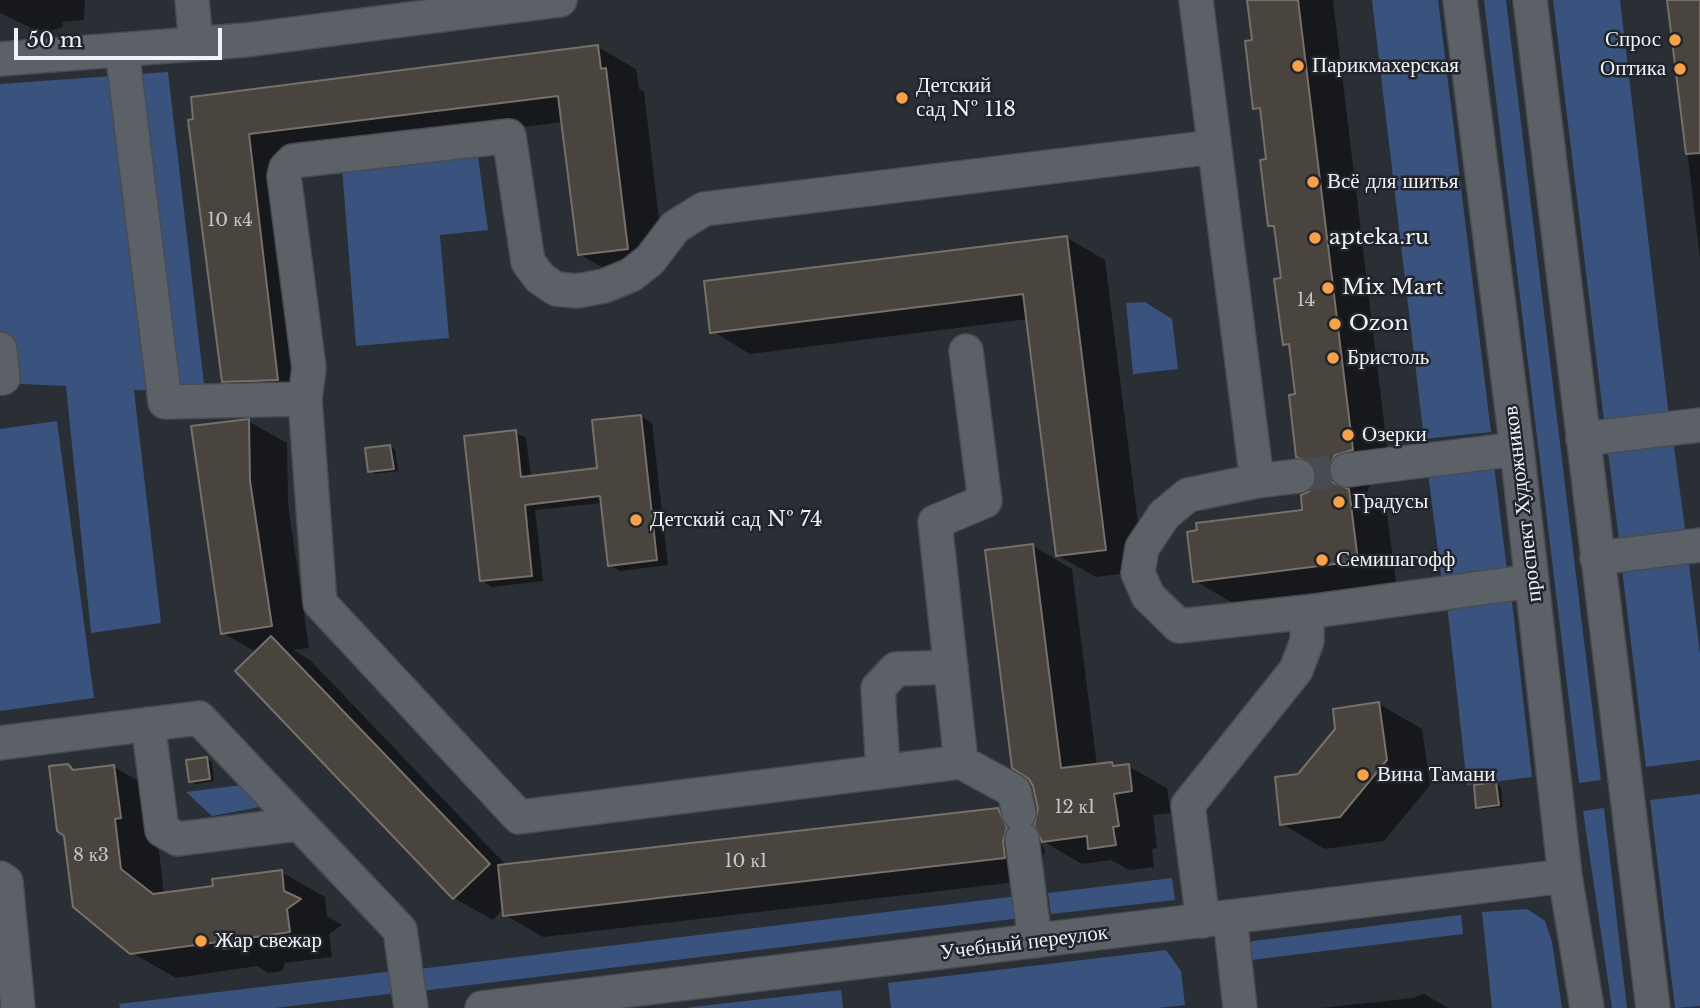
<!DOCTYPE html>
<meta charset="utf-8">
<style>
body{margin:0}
#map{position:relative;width:1700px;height:1008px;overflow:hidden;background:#2a2e35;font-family:"Libre Baskerville",serif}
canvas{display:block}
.scale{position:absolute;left:14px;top:28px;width:208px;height:32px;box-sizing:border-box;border:4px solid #f0f2f7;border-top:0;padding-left:9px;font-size:21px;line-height:24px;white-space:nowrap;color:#f0f2f7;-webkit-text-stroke:5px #21252b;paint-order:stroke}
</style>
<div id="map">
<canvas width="1700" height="1008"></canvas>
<div class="scale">50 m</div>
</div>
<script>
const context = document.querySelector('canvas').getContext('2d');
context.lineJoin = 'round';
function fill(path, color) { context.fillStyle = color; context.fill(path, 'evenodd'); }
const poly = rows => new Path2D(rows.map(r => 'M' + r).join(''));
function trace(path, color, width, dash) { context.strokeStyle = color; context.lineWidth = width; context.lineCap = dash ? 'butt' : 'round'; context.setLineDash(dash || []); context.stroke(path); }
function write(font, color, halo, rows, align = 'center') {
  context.font = font + ' "Libre Baskerville",serif'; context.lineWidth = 5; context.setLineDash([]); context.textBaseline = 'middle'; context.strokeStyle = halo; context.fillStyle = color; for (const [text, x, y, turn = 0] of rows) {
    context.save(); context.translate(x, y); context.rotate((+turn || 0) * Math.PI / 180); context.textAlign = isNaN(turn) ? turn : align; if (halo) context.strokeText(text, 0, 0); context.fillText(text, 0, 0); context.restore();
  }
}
fill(poly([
 [1372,0,1438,0,1491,432,1424,439],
 [1484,0,1506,0,1601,780,1579,783],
 [1553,0,1620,0,1669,417,1604,421],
 [168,72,205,393,134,390,161,623,91,633,66,386,0,383,0,84],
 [477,149,488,230,440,235,449,338,356,346,342,168],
 [1145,302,1172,319,1178,369,1133,374,1126,303],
 [57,421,94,698,0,711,0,429],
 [1673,440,1686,536,1619,540,1608,452],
 [1494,465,1507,570,1442,582,1428,473],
 [1688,556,1700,654,1700,760,1646,767,1622,569],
 [1494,599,1512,602,1532,777,1467,785,1447,604],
 [250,784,270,805,212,816,186,792],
 [1700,794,1700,1006,1675,1008,1650,800],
 [1604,808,1627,1008,1612,1008,1583,811],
 [1172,878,1175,900,1051,914,1048,893],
 [1018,896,1021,918,421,991,419,969],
 [1527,909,1545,921,1552,942,1562,1008,1492,1008,1482,912],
 [1461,915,1463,934,1243,961,1247,946,1253,941],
 [1166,950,1181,971,1185,1005,1158,1008,891,1008,888,983],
 [394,971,397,993,275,1008,120,1008,119,1004],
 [841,990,843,1008,684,1008]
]), '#39537e');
fill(poly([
 [0,0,85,0,84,20,62,22,63,27,50,31,36,30,0,13],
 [1248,0,1333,0,1390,472,1373,477,1366,495,1369,502,1387,513,1396,583,1233,603,1195,581,1304,512,1319,474,1315,466,1298,456,1297,395,1291,348,1284,344,1283,280,1276,229,1269,225,1268,160,1262,112,1255,108,1254,42],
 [1669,0,1700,0,1700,258],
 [598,47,636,69,639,89,644,92,665,270,617,276,579,254,563,122,287,156,316,401,262,403,223,380,190,121],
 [1067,238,1105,260,1144,571,1096,577,1057,555,1028,319,750,354,712,331],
 [641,416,652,423,668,565,620,571,609,565,602,503,535,510,543,581,492,587,481,580,515,432,526,438,531,477,599,470],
 [248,421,287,443,288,504,309,648,293,650,310,660,507,866,998,810,1040,834,1033,546,1072,569,1097,766,1128,766,1167,788,1171,813,1153,815,1157,848,1152,849,1154,867,1129,870,1111,860,1082,864,1039,839,1045,851,1041,863,1043,879,543,937,505,915,504,908,493,920,454,898,256,652,223,633],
 [390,446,395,449,398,471,375,474,370,471],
 [1379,704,1422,729,1430,785,1384,841,1325,849,1282,824,1299,776],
 [207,759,212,762,214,781,196,784,191,781],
 [67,766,77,771,114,767,158,792,158,843,164,894,215,887,281,872,325,897,327,916,342,925,329,934,332,957,285,963,282,971,268,973,257,966,176,978,131,952],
 [1496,784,1501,787,1503,807,1483,809,1478,806],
 [1424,994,1448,1008,1321,1008,1413,998]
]), '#0007');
const building = poly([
 [1247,0,1298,0,1353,450,1335,455,1328,472,1332,482,1349,489,1358,561,1193,582,1187,532,1197,530,1196,523,1302,510,1301,495,1310,491,1317,474,1313,464,1296,457,1289,395,1295,394,1289,344,1283,345,1274,279,1281,278,1274,226,1268,226,1260,160,1266,159,1260,108,1253,109,1245,41,1252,40,1247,0],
 [1667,0,1700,0,1700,153,1686,154,1667,0],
 [598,45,601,69,606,68,628,249,578,255,558,96,249,134,278,380,222,382,188,120,193,119,191,97,598,45],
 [1067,236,1106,550,1056,556,1023,294,710,333,704,281,1067,236],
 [641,415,657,560,608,566,600,496,525,505,532,576,480,581,464,436,516,430,521,477,597,468,592,420,641,415],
 [249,419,250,481,272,626,221,634,191,426,249,419],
 [390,445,394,469,368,472,365,448,390,445],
 [1033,544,1061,768,1112,762,1113,766,1129,764,1132,791,1114,794,1119,826,1113,827,1116,845,1088,849,1087,836,1042,842,1034,825,1038,809,1033,786,1029,779,1012,768,985,550,1033,544],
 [271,636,490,864,453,899,235,671,271,636],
 [1379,702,1387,760,1340,817,1280,825,1275,777,1298,774,1335,729,1333,709,1379,702],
 [207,757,210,779,189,782,186,760,207,757],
 [68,764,73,770,114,765,121,818,115,819,121,869,153,894,213,886,212,879,282,870,284,891,301,899,287,909,290,932,242,939,238,947,223,949,218,942,130,954,73,907,64,836,57,831,49,766,68,764],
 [1496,782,1499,805,1476,808,1474,785,1496,782],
 [998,808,1007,828,1003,841,1005,858,503,916,498,865,998,808]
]);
fill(building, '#4a443e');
trace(building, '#777069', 2);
trace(poly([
 [1298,476,1347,470]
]), '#484b52', 33, [33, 17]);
const minor = poly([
 [192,0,196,44],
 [1196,0,1257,481,1298,476],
 [1460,0,1517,449,1565,876,1587,1008],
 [1530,0,1653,1008],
 [122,50,165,402,305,399],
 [0,59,246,40,560,0],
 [0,349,3,378,0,378],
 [966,351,985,501,935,522,961,762,1014,791,1019,813],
 [1583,439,1700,425],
 [1347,470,1517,449],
 [1257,481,1188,495,1164,515,1142,548,1138,573,1148,596,1179,626,1307,612],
 [1597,558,1700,545],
 [148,724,162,830,178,839,299,824],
 [0,743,199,718,400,930,411,1008],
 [961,762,519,817,320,603,305,399,309,368,284,176,286,168,293,161,509,136,528,262,540,278,556,289,577,291,604,286,631,275,650,260,675,227,704,209,1213,147],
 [883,771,878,688,896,669,951,667],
 [1022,839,1035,941],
 [0,878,6,882,18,1008],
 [1230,917,1240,1008],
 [1203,921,1188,805,1296,670,1307,641,1307,612,1532,581],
 [482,1008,1565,876]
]);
trace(minor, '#484b51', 36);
trace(minor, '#5c6168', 33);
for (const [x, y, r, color] of [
 [1675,40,7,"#f7a148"],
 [1298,66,7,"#f7a148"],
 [1680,69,7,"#f7a148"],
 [902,98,7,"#f7a148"],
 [1313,182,7,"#f7a148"],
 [1315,238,7,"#f7a148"],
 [1328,288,7,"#f7a148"],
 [1335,324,7,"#f7a148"],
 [1333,358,7,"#f7a148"],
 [1348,435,7,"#f7a148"],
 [1339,502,7,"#f7a148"],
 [636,520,7,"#f7a148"],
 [1322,560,7,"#f7a148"],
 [1363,775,7,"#f7a148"],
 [201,941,7,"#f7a148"]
]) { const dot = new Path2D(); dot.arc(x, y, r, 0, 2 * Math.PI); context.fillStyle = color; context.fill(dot); trace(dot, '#21252b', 2.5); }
write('18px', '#c6c6c9', null, [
 ["10 к4",230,221],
 ["14",1306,301],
 ["12 к1",1075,808],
 ["8 к3",91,856],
 ["10 к1",746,862]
]);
write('21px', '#f0f2f7', '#21252b', [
 ["Спрос",1661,40,"right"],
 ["Парикмахерская",1312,66],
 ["Оптика",1666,69,"right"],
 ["Детский",916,86],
 ["сад № 118",916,110],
 ["Всё для шитья",1327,182],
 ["apteka.ru",1329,238],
 ["Mix Mart",1342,288],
 ["Ozon",1349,324],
 ["Бристоль",1347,358],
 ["Озерки",1362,435],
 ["Градусы",1353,502],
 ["Детский сад № 74",650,520],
 ["Семишагофф",1336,560],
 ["Вина Тамани",1377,775],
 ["Жар свежар",215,941]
], 'left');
write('21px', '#f0f2f7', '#21252b', [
 ["проспект Художников",1523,504,-97],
 ["Учебный переулок",1024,943,-7]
]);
</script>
